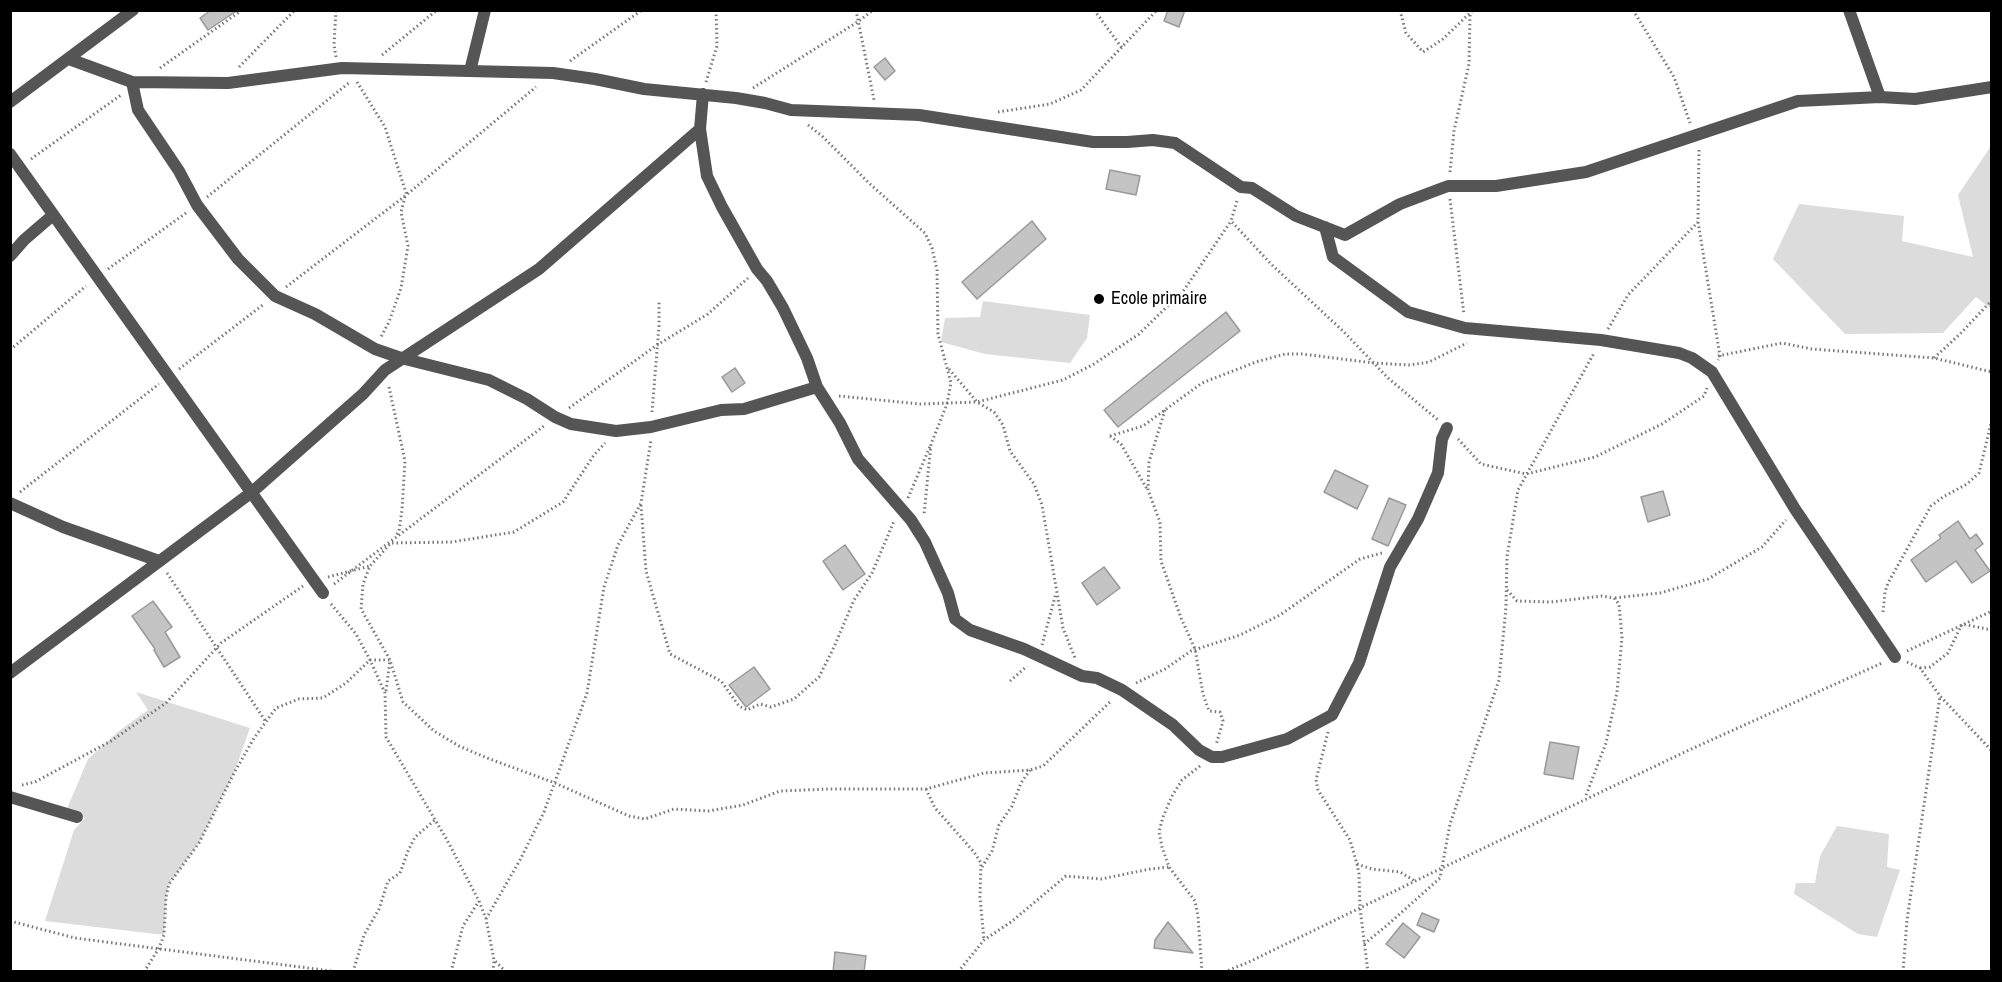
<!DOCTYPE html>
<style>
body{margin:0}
#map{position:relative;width:2002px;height:982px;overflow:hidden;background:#fff;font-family:"Archivo Narrow",sans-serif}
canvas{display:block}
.frame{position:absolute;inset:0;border:12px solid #000;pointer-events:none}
</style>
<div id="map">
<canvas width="2002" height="982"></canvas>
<div class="frame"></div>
</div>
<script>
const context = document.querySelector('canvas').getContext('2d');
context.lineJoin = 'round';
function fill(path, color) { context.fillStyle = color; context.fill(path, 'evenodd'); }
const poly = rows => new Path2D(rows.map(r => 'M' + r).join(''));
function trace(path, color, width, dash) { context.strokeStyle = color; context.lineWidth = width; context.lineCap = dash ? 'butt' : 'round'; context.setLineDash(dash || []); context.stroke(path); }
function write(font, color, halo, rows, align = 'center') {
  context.font = font + ' "Archivo Narrow",sans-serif'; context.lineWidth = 4.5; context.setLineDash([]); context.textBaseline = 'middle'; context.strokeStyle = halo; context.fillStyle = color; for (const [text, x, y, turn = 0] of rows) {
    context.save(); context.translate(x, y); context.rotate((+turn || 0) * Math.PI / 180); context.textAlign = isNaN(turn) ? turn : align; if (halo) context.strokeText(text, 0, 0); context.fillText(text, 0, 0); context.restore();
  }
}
fill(poly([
 [1991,146,1991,309,1976,297,1943,333,1845,334,1773,259,1799,204,1904,216,1902,241,1973,257,1958,195],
 [983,301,1090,315,1087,338,1070,363,985,354,941,342,945,318,980,317],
 [136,692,250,728,234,773,199,843,169,884,166,897,164,935,45,921,74,830,85,818,66,811,88,759,119,731,148,710],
 [1837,826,1889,834,1887,867,1900,870,1877,937,1858,934,1794,894,1796,883,1815,883,1820,856]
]), '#dcdcdc');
const building = poly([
 [211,10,238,10,208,30,200,18,211,10],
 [1168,10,1185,10,1179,27,1164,21,1168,10],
 [885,58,895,71,885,80,874,67,885,58],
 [1110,170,1140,176,1136,195,1106,189,1110,170],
 [1032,221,1046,239,977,299,962,282,1032,221],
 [1226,312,1240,331,1118,427,1104,410,1226,312],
 [735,368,745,383,732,392,722,377,735,368],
 [1335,470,1368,486,1357,509,1324,492,1335,470],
 [1663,491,1670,515,1648,522,1641,497,1663,491],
 [1389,498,1406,505,1388,546,1372,539,1389,498],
 [1958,521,1970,539,1976,534,1983,544,1975,550,1990,571,1972,583,1956,561,1926,582,1911,560,1941,538,1939,535,1958,521],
 [845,545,865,574,843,590,823,561,845,545],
 [1104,567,1120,588,1097,605,1082,583,1104,567],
 [153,601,172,627,165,632,180,657,164,667,154,650,155,649,132,616,153,601],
 [754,667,770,689,746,707,729,685,754,667],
 [1550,742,1579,747,1573,779,1544,774,1550,742],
 [1422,913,1439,920,1434,932,1417,925,1422,913],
 [1168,922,1193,953,1154,948,1155,940,1168,922],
 [1403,923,1420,937,1404,958,1386,944,1403,923],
 [835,952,866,956,864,972,833,972,835,952]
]);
fill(building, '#c4c4c4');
trace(building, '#999', 1.5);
trace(poly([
 [856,10,874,100],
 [1094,10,1122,48],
 [1400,10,1406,33,1423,52,1443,39,1473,10],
 [1633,10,1674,77,1690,123],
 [382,55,437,10],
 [336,57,334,45,336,10],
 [570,61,642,10],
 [239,67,295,10],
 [160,68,242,10],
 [357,82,385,127,406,193,401,212,408,246,401,288,389,322,381,337],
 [706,82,717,46,716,10],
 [753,88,859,21,873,10],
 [998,112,1050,104,1081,90,1157,10],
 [808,125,822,136,871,185,925,233,932,248,937,270,938,334,951,383,947,404,931,444,924,515],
 [1699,150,1698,222,1720,356,1718,360],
 [31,159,121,95],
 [1450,172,1454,131,1469,64,1470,13],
 [207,197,350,82],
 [1450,199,1464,315],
 [1237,201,1231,221,1272,265,1343,331,1388,378,1438,420],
 [108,269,186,213],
 [286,287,405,196,536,87],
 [1608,329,1628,295,1698,222],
 [10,350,86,286],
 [1718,356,1782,343,1812,349,1934,358,1992,372],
 [1934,358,1960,334,1992,300],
 [179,369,264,304],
 [949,369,977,402,994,412,1003,425,1010,451,1034,484,1042,505,1063,628,1075,658],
 [389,387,405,461,402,510,399,531,396,536],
 [839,396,920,404,977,402,1063,380,1094,364,1139,334,1184,290,1231,221],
 [569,408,657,345,708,314,748,278],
 [1165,410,1149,462,1148,490,1160,522,1161,561,1181,618,1195,649,1203,694,1209,711,1220,712,1223,721,1216,745],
 [652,412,659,326,659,300],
 [1110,436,1143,426,1202,383,1256,362,1285,354,1302,354,1374,363,1410,365,1429,362,1467,343],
 [1110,436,1121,444,1147,489],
 [1458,439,1481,464,1526,474,1595,457,1662,424,1704,396,1707,388],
 [20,492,159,384],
 [908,498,931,444],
 [641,505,646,571,670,654,721,681,739,706,747,710,760,704,771,707,794,699,819,677,834,647,854,600,872,573,894,521],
 [392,543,452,542,514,532,563,502,594,455,605,443],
 [167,573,266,722],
 [328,577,370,566],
 [334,584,544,426],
 [1507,590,1517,601,1551,602,1602,596,1614,598,1619,604,1622,638,1617,692,1606,743,1585,798],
 [1615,598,1660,593,1708,579,1762,547,1786,520],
 [331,604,356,634,370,660,385,693,386,737,447,840,479,901,486,919,494,960,506,972],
 [1883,612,1885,592,1888,583,1931,506,1943,497,1967,484,1979,473,1992,419],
 [1042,645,1056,593],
 [1907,651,1992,611],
 [1907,662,1920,668,1940,696,1992,751],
 [1920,668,1930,667,1948,653,1962,624,1992,630],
 [1010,681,1027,666],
 [1136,683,1165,669,1191,651,1240,635,1280,615,1360,559,1382,553],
 [386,691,390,660,361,609,363,584,370,566,390,544],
 [1328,732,1316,780,1318,790,1350,840,1357,864,1359,874,1360,908,1368,972],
 [1200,766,1182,780,1172,796,1163,817,1159,832,1162,847,1169,867,1195,901,1198,916,1202,972],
 [22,785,35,782,111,741,166,703,221,643,303,586],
 [926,789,935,808,974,852,981,863,980,897,984,940],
 [1357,864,1372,869,1400,872,1415,881],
 [982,867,992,851,999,825,1012,806,1021,783,1030,770],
 [486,919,520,860,544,812,587,693,604,587,618,545,641,503,651,440],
 [10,921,75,938,339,972],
 [1364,944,1385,927,1440,878,1450,824,1499,680,1506,607,1507,557,1518,490,1594,353],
 [144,972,159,948,164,935,166,897,169,884,199,843,234,773,254,738,276,708,299,699,323,698,346,683,370,660,390,660,403,702,434,731,459,746,487,758,555,783,629,816,645,819,674,809,708,811,743,805,780,791,830,789,926,789,984,773,1030,770,1043,766,1111,701],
 [353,972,364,935,379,909,388,881,400,873,408,851,415,837,435,820],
 [451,972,463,926,479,901],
 [493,972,494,960],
 [958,972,984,940,1011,922,1066,876,1101,879,1150,869,1169,867],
 [1212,972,1212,970],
 [1224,972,1249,962,1442,868,1689,750,1882,663],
 [1903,972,1907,920,1940,696]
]), '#777', 3, [1.5, 3]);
trace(poly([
 [1849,10,1880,97],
 [69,59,132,82,228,83,342,68,553,73,595,79,644,89,736,98,765,103,791,110,919,115,1093,142,1127,142,1153,140,1175,143,1241,187,1252,188,1296,216,1345,235,1400,204,1448,186,1496,186,1586,172,1798,101,1880,97,1915,99,1992,87],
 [470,71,485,10],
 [132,82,138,110,179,171,197,205,238,259,275,296,315,314,375,349,401,358,489,380,527,399,555,417,571,424,616,431,651,427,721,410,744,409,817,387],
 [703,94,700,129,707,176,722,207,757,269,767,281,783,308,807,358,817,387,840,423,858,459,911,520,925,542,948,593,955,619,970,630,1024,649,1082,676,1097,678,1122,690,1173,725,1199,750,1212,757,1222,757,1287,739,1332,715,1359,663,1390,567,1418,519,1438,473,1442,439,1447,428],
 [10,102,133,10],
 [10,154,323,593],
 [1325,227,1333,257,1408,312,1465,328,1601,340,1679,353,1692,358,1712,372,1795,509,1895,657],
 [10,256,24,240,53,215],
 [10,503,63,527,159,561],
 [10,673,252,492,363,394,385,370,539,269,700,129],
 [10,797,77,817]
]), '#555', 12);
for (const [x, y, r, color] of [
 [1099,299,6,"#000"]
]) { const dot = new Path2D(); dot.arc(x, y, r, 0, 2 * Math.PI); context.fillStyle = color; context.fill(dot); trace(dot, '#fff', 2); }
write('18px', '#000', '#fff', [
 ["Ecole primaire",1111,299]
], 'left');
</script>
